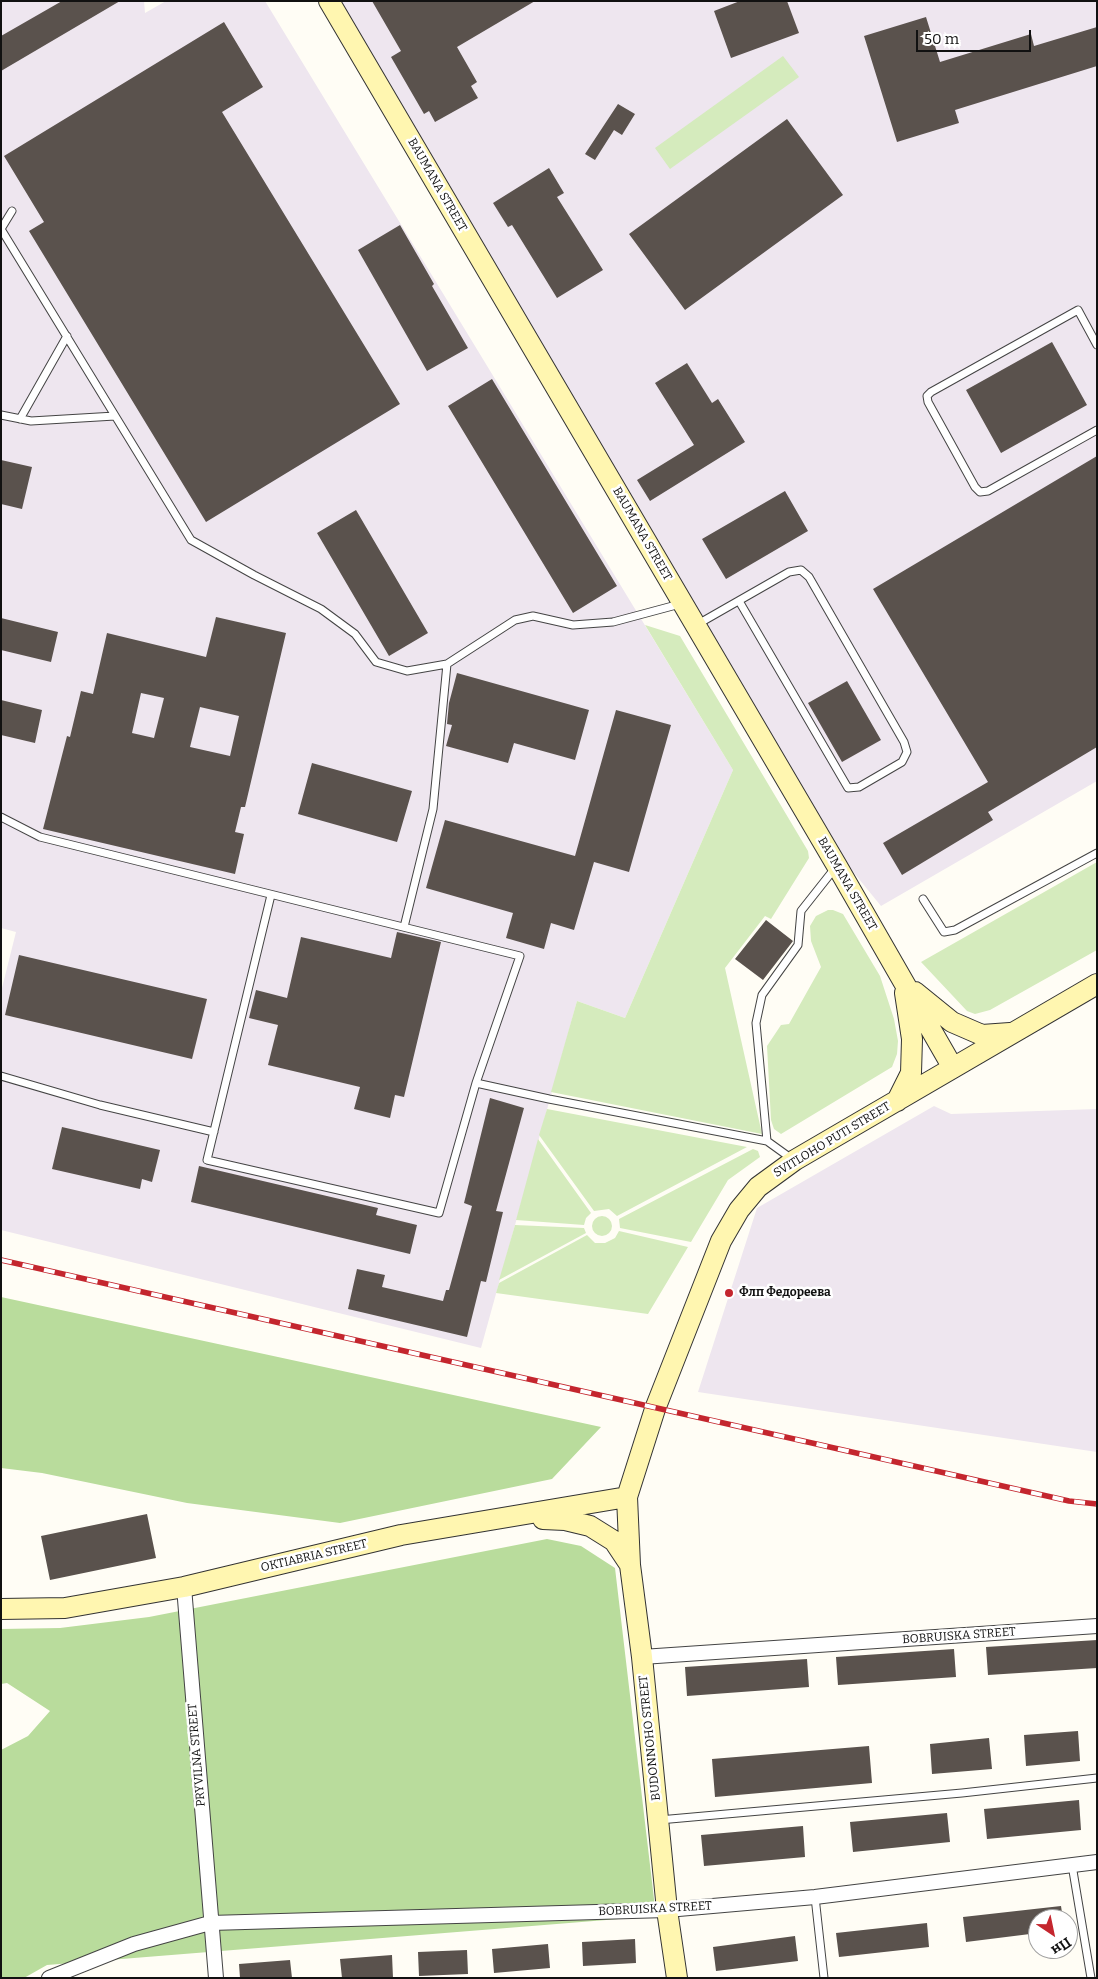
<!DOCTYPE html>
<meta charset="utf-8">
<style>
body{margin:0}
#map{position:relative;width:1098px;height:1979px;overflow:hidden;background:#fffdf5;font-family:Bitter,serif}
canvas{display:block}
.frame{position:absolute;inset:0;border:2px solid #111;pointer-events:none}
.north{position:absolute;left:1028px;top:1909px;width:50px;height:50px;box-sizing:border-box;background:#fff;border:1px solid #a0a0a0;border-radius:50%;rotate:146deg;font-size:14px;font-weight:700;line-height:20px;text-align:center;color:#111}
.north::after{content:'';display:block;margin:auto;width:18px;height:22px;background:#c4262e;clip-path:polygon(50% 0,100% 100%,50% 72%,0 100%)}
.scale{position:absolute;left:916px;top:30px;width:115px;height:22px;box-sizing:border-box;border:2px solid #111;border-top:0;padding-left:6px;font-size:15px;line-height:18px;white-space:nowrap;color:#111;-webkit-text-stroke:4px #fff;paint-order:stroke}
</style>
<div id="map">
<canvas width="1098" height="1979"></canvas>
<div class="frame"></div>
<div class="north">Пн</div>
<div class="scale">50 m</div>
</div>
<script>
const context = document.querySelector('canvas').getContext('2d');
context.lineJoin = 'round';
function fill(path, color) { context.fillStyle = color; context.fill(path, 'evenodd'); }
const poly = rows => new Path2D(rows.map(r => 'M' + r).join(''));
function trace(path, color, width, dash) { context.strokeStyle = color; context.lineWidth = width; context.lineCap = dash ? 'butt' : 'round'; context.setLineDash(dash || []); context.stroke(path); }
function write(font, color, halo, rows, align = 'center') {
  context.font = font + ' Bitter,serif'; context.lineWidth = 5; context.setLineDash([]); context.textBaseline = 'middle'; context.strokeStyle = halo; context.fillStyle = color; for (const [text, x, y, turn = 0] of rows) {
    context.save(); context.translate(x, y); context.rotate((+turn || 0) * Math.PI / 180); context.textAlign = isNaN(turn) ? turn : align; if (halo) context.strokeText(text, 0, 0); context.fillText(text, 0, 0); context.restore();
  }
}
fill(poly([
 [1,1,144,1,145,13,166,1,265,1,733,770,625,1018,577,1001,481,1348,1,1230,1,992,16,932,1,928],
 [340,1,1097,1,1097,781,881,906,845,862],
 [934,1106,951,1114,1097,1109,1097,1452,698,1392,757,1208]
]), '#eee6ef');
fill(poly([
 [783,56,799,77,670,169,655,148],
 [645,625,680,636,808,851,809,858,771,919,765,916,725,968,762,1134,551,1092,577,1001,625,1018,733,770],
 [1097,862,1097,950,990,1010,975,1014,967,1011,921,962],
 [828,910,833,910,843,914,880,976,894,1019,898,1041,897,1054,892,1067,781,1134,774,1129,771,1120,767,1046,781,1025,789,1024,821,967,811,941,810,926,816,916],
 [547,1109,747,1147,617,1216,609,1209,594,1211,539,1135],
 [538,1139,591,1213,586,1218,584,1225,516,1220],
 [753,1149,758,1151,760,1157,728,1180,691,1242,620,1228,619,1219],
 '592 1226a10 10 0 1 1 20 0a10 10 0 1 1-20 0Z',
 [515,1225,584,1228,586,1233,499,1280],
 [619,1231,688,1247,648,1314,496,1293,499,1283,587,1235,595,1243,605,1243,615,1238]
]), '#d5ebbd');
fill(poly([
 [1,1297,601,1427,552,1479,340,1523,187,1503,42,1473,1,1468],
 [547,1539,581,1546,615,1568,656,1916,47,1965,24,1978,1,1978,1,1750,28,1736,50,1711,7,1683,1,1684,1,1629,60,1628,149,1617]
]), '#b9dc9c');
fill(poly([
 [62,1,120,1,1,71,1,36],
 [372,1,535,1,457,47,477,82,471,86,478,98,435,122,429,111,424,114,391,57,401,51],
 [740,1,787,1,799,33,731,58,714,11],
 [926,17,940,62,1031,34,1034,46,1097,27,1097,66,955,110,959,123,897,142,864,36],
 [224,22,263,87,222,112,400,404,206,522,29,231,44,222,4,156],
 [618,104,635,114,622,135,614,130,595,160,585,154],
 [787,119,843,195,685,310,629,234],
 [549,168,564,193,557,197,603,270,557,298,512,225,508,227,493,203],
 [400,225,434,284,432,286,468,348,427,371,358,250],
 [1052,342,1087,405,1001,453,966,390],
 [687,363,712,403,718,399,745,442,650,501,637,480,694,445,655,383],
 [492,379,617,586,573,613,448,406],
 [1097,456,1097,747,988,812,993,820,902,875,883,843,988,782,873,589],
 [1,460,32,467,22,509,1,504],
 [785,491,808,531,726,579,702,539],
 [356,510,428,633,389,656,317,533],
 [216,617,286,633,245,807,241,807,235,832,244,834,235,874,43,829,67,736,70,737,81,691,93,694,107,633,206,657],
 [141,693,164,698,154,738,132,733],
 [200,707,239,716,230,756,190,747],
 [1,618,58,632,51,662,1,650],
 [457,673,589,710,575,760,514,743,508,763,446,746,452,725,447,724,449,703],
 [847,681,881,740,842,762,808,703],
 [1,700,42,710,35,743,1,735],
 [616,710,671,725,629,872,594,862,574,930,551,923,544,949,506,938,513,913,426,888,445,820,575,856],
 [312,763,412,791,397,842,298,814],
 [766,920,793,941,763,980,735,959],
 [397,932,441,942,404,1097,395,1095,390,1118,354,1109,360,1087,268,1065,278,1025,249,1018,256,990,287,998,301,937,391,958],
 [19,955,207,999,192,1059,5,1015],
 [490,1098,524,1108,496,1211,503,1212,486,1282,481,1281,467,1337,348,1309,357,1269,385,1275,382,1287,443,1301,446,1290,449,1290,472,1206,464,1203],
 [62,1127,160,1150,152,1182,142,1179,140,1189,52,1169],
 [199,1166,378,1208,376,1215,417,1225,410,1254,191,1202],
 [147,1514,156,1558,50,1580,41,1536],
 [1097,1640,1097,1668,988,1675,986,1647],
 [954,1649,956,1677,838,1685,836,1657],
 [807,1659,809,1687,687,1696,685,1667],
 [1078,1731,1080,1761,1026,1766,1024,1735],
 [989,1738,992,1769,932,1774,930,1744],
 [869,1746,872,1783,715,1797,712,1759],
 [1079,1800,1081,1830,987,1839,984,1809],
 [947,1813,950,1842,853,1852,850,1822],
 [803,1826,805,1857,704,1866,701,1835],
 [1061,1906,1063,1919,1038,1919,1038,1933,966,1942,963,1917],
 [927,1923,929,1947,839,1957,836,1933],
 [795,1936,798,1961,716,1971,713,1947],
 [635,1939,636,1963,583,1966,582,1942],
 [548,1944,550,1968,494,1973,492,1949],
 [467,1950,468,1974,419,1976,418,1952],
 [392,1955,393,1978,342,1978,340,1959],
 [290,1960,292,1978,240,1978,239,1964]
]), '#5a524d');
const lane = poly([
 [1,229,191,540,254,575,321,609,355,634,376,662,407,671,447,664,515,620,533,616,573,625,613,622,680,604],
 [1,229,12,211],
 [1097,345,1078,310,931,392,927,396,928,402,975,487,980,492,988,491,1097,430],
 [1,415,31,421,115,416],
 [20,419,67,336],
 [698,624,789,572,801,570,809,577,904,742,907,752,902,762,859,787,848,788,739,601],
 [1,817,40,837,520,956,476,1083,549,1099,767,1141],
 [271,895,207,1160,439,1213,476,1083],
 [923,899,944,932,955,930,1097,853],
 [404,927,433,809,447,664],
 [1,1076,100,1105,214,1132],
 [792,1159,767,1141,756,1023,762,995,798,945,801,911,835,868],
 [659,1820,962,1793,1097,1778],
 [1072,1865,1091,1978],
 [815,1897,824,1978]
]);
const street = poly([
 [184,1587,216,1978],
 [642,1657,1097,1626],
 [49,1978,134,1944,210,1923,667,1910,815,1897,1097,1862]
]);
const secondary = poly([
 [329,1,837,866,953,1068],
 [915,992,952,1022,982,1035,1010,1033],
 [897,1101,911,1073,912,1039,905,993],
 [543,1519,565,1520,590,1526,614,1541,630,1565],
 [1,1609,65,1608,184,1587,401,1535,627,1497],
 [677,1978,667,1910,642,1657,630,1565,627,1497,655,1409,721,1241,739,1210,758,1187,795,1160,1097,984]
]);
trace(lane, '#444', 9);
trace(street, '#444', 16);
trace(secondary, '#333', 22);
trace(lane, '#fff', 7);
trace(street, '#fff', 14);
trace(secondary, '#fff6b0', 20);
const rail = poly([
 [1,1260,1069,1501,1097,1504]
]);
trace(rail, '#c4262e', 5.5);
trace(rail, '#fff', 4, [11]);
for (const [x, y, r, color] of [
 [729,1293,5,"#c4262e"]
]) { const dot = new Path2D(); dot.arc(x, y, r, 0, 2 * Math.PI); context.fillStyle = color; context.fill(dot); trace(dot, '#fff', 2); }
write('12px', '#111', '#fff', [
 ["BAUMANA STREET",437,185,60],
 ["BAUMANA STREET",642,534,60],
 ["BAUMANA STREET",847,884,60],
 ["SVITLOHO PUTI STREET",832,1140,-31],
 ["OKTIABRIA STREET",314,1556,-13],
 ["BOBRUISKA STREET",959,1636,-4],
 ["BUDONNOHO STREET",650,1738,-96],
 ["PRYVILNA STREET",197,1755,-95],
 ["BOBRUISKA STREET",655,1909,-3]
]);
write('bold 12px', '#111', '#fff', [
 ["Флп Федореева",739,1293]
], 'left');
</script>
